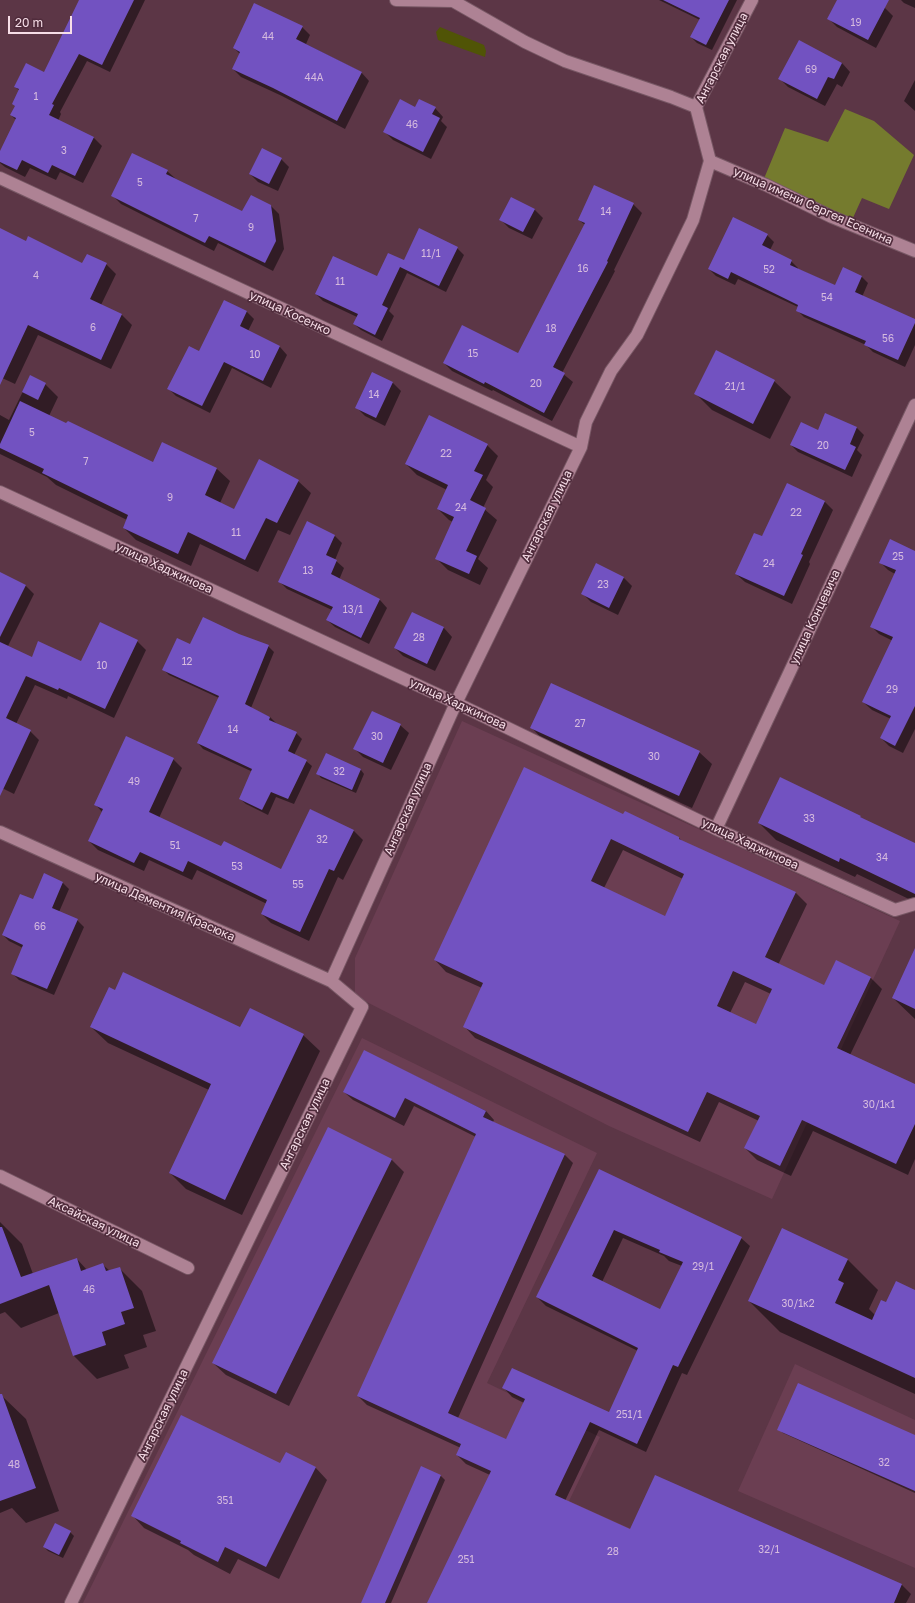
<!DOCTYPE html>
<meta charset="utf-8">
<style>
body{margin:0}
#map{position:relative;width:915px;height:1603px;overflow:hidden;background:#5c3646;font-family:"Golos Text",sans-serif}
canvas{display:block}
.scale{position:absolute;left:8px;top:16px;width:64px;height:18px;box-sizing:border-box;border:2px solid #f7dee8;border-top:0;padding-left:5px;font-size:12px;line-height:14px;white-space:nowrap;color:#f7dee8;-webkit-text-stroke:3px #502c3c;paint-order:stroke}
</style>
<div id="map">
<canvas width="915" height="1603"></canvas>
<div class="scale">20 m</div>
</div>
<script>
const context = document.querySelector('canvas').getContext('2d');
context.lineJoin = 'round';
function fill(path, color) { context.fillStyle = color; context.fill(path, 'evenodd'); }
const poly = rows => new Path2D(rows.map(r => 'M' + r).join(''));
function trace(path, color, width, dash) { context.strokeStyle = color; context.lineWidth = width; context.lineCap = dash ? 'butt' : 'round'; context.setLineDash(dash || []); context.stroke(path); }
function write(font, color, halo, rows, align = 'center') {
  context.font = font + ' "Golos Text",sans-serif'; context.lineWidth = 3.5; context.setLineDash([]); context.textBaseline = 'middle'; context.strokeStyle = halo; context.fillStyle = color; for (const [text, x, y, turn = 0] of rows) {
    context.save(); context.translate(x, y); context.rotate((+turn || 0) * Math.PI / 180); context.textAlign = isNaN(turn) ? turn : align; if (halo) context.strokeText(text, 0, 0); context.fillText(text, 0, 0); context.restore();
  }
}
fill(poly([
 [462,721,900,921,772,1199,609,1126,355,996,355,958],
 [362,1038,597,1153,487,1383,600,1437,569,1501,796,1603,83,1603],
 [795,1364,915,1420,915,1568,738,1491]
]), '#6b3e52');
fill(poly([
 [440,27,484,45,486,51,485,57,438,40,436,32]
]), '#505406');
fill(poly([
 [845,109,874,121,914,155,889,209,862,198,852,220,763,181,785,128,828,142]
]), '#757b2e');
fill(poly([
 [80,0,145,0,110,72,87,61,60,112,61,114,58,121,94,138,102,146,83,183,60,172,56,180,30,168,25,177,5,167,0,163,0,153,16,120,11,115,16,106,20,91,15,87,45,73],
 [659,0,737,0,712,50,697,43,691,37,700,20],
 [838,0,870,0,885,8,893,16,876,48,837,27,829,19],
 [901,0,915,0,915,8,904,3],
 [302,27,310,35,306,44,361,72,369,81,345,129,282,96,241,77,233,69,240,54,234,48],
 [842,63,850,72,842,87,837,84,825,106,788,87,780,79],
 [915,80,915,111,904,101],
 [416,108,435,108,443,117,441,121,447,127,431,159,393,140,385,132],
 [281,159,289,167,278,191,258,182,250,174],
 [167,171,176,179,243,213,271,206,279,214,284,249,273,271,218,243,214,251,121,204,113,196],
 [633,204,642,213,614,270,615,271,562,373,573,382,552,421,493,390,492,391,452,371,444,363,518,354,585,225,579,220],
 [534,209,543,218,532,239,509,228,500,219],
 [0,230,27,242,83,264,106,264,116,274,101,305,122,315,132,325,111,369,38,335,15,384,0,377],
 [767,235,774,242,770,250,791,261,798,268,798,269,836,286,861,276,868,283,862,297,915,320,915,345,905,367,873,352,866,345,804,317,797,310,798,307,738,279,735,285,716,276,709,269],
 [457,248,464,255,446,292,407,273,389,311,394,316,382,341,361,330,354,324,357,317,323,301,316,294,377,277,404,262],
 [246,311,254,319,248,331,280,347,287,355,271,388,232,368,210,413,176,396,169,389,200,353],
 [373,374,393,383,401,391,385,426,365,416,357,408],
 [30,377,45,384,58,397,49,416,153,464,163,443,217,469,230,481,220,503,234,510,298,481,311,493,290,535,278,530,258,572,200,544,191,566,136,540,124,528,127,520,56,485,47,477,0,454,0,415,9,420],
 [774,381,791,397,770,439,712,410,696,394],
 [826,414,857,428,864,435,857,450,862,455,852,477,798,452,791,445,818,431],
 [487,445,498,456,486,480,493,487,483,508,497,520,478,559,488,568,480,585,448,570,437,559,453,522,449,520,438,509,447,490,417,475,406,464],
 [787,485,825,502,833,510,809,562,810,564,792,604,745,582,736,574,762,537],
 [335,536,342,543,335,560,344,568,339,580,380,600,387,608,369,644,335,627,327,620,332,610,287,589,280,582],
 [915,552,915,729,903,753,889,746,881,738,891,719,872,710,863,702,893,641,879,634,871,626,895,574,888,570,880,562],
 [0,573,25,585,34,594,8,646,0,643],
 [624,578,632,586,618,615,591,602,583,594],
 [412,613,444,628,452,637,435,671,403,656,395,648],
 [239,635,268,646,274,652,251,708,270,717,276,723,296,733,302,739,294,755,306,761,312,766,294,804,276,797,268,815,246,804,240,799,253,772,203,749,198,743,219,698,169,675,164,670,191,645],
 [137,641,146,650,114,718,68,696,67,699,35,685,16,724,30,731,39,740,14,794,0,787,0,678,32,658,82,662],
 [400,725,409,733,391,770,363,757,355,749],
 [532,728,699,752,712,764,692,808,544,741],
 [326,755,361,770,364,774,356,793,321,778,318,774],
 [173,759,182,768,159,818,221,848,281,871,311,810,354,831,363,840,343,880,338,877,309,941,271,923,262,914,267,904,197,870,192,880,149,860,144,871,98,850,89,841,102,812,96,805],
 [624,815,679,838,682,841,796,893,807,904,778,965,824,986,836,961,871,978,882,989,850,1055,915,1085,915,1159,908,1175,813,1131,791,1176,757,1160,745,1148,759,1121,719,1102,700,1142,475,1038,464,1026,482,988,446,972,435,960],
 [623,850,683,879,665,917,604,888],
 [745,982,771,994,756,1025,730,1013],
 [759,823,915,844,915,902,857,874,855,877,776,840],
 [45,875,63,883,69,889,59,912,77,920,84,927,54,995,19,980,12,973,23,948,9,941,3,935,33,901],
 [915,951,915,1019,893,998],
 [91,1027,240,1028,303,1035,320,1051,242,1215,186,1189,170,1173,209,1090,108,1043],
 [364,1051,486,1111,494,1120,493,1122,565,1155,573,1163,458,1418,506,1440,524,1403,512,1397,504,1388,609,1414,638,1351,546,1306,537,1297,599,1170,741,1238,750,1246,687,1375,682,1373,646,1452,599,1430,565,1501,631,1531,655,1476,902,1585,911,1594,906,1603,428,1603,490,1475,466,1464,457,1455,461,1448,367,1405,358,1396,476,1137,414,1106,404,1126,353,1100,344,1092],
 [623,1238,664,1256,669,1261,682,1266,660,1311,602,1282],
 [391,1159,404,1172,289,1406,226,1375,213,1363],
 [0,1222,22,1244,33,1274,77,1259,87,1270,103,1265,110,1271,119,1268,142,1291,156,1331,143,1335,147,1347,124,1355,129,1368,97,1379,74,1356,59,1313,21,1328,5,1312,0,1314],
 [848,1260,878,1290,869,1309,875,1315,887,1303,915,1291,915,1394,780,1332,749,1301],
 [2,1396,26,1419,59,1511,26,1523,12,1508,0,1513,0,1397],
 [779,1429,915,1436,915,1493,783,1433],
 [280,1465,315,1467,327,1480,279,1579,238,1559,230,1574,194,1555,188,1550,144,1528,132,1515],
 [421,1468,441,1476,445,1480,391,1603,362,1603],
 [70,1532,74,1536,63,1558,48,1551,44,1547]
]), '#0007');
fill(poly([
 [79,0,134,0,102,65,79,54,52,104,54,105,49,115,94,137,75,176,52,165,48,173,22,160,17,170,0,162,0,151,16,118,10,115,15,106,12,104,19,89,14,87,26,63,44,72],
 [663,0,729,0,706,45,690,37,700,18],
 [837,0,889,0,868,40,827,19],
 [254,3,303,26,296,39,362,72,337,121,273,88,232,69,240,52,233,48],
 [799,40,842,63,834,79,828,77,817,99,778,79],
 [400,99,415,107,419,99,436,107,432,114,440,118,423,152,383,132],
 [262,148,282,158,269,184,249,174],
 [132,153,168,170,166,174,242,211,251,195,271,205,276,241,265,263,209,236,205,243,111,196],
 [594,185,634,203,607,261,608,262,553,367,565,373,544,413,485,382,484,384,443,363,462,325,518,353,585,223,578,220],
 [511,197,535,209,523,232,499,220],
 [733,217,768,234,762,245,792,260,790,265,835,285,843,267,862,276,855,292,915,319,915,323,898,360,864,345,866,341,796,311,798,305,731,272,728,279,708,269],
 [0,228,26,241,28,236,82,263,87,254,107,263,90,299,122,314,101,360,28,325,0,385],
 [419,228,458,247,439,286,400,267,382,305,388,308,375,335,353,324,358,314,315,294,333,256,377,276,388,253,404,260],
 [224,300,247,311,240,326,280,346,263,381,224,362,202,406,167,389,189,346,199,351],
 [716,350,775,380,753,424,694,394],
 [372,372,393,382,376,418,355,408],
 [30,375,46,383,38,400,22,392],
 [20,401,66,423,68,421,153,462,162,442,217,468,205,495,234,509,259,459,299,480,277,523,266,518,245,560,188,532,178,554,123,528,128,515,42,473,44,469,0,448,0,444],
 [825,413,857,427,850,444,856,447,845,470,790,445,801,422,818,430],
 [429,415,488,444,474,471,483,475,470,500,486,508,466,551,477,556,469,574,435,559,454,517,437,509,448,485,405,464],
 [787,483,825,501,801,554,803,555,784,596,735,574,754,533,762,536],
 [307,521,335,535,326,555,337,560,331,574,380,599,361,638,326,620,333,607,278,582],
 [890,539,915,551,915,706,895,746,880,738,891,716,862,702,893,637,870,627,896,570,879,563],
 [596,563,624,577,609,608,581,594],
 [0,572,26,585,0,637],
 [412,612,444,627,427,664,394,648],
 [203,617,239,634,269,645,245,704,270,717,269,720,297,732,288,751,307,760,288,799,271,792,262,810,239,799,252,769,197,743,219,696,162,670,177,638,190,644],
 [100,622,138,640,105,709,59,688,58,690,26,676,6,718,31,730,0,796,0,642,32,657,38,641,81,661],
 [551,683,700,751,679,796,530,728],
 [372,711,401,724,383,763,353,749],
 [126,736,174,758,149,812,221,846,224,841,281,869,310,809,354,830,334,871,329,869,300,932,261,914,267,900,188,861,183,872,140,852,134,863,88,841,103,809,94,805],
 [326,753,361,769,352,790,316,774],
 [524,767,623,814,625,811,679,837,679,839,796,892,765,957,824,985,836,960,871,977,837,1048,915,1084,915,1124,896,1164,802,1120,780,1166,744,1148,760,1116,707,1092,688,1132,463,1027,483,983,434,960],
 [611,839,684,874,665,916,591,881],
 [733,971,772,989,756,1024,717,1006],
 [780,777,861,816,860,817,915,843,915,894,840,858,839,862,758,823],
 [44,873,63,882,52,908,78,919,47,989,11,974,23,945,2,935,20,894,33,899],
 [915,948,915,1009,892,998],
 [123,972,240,1027,250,1008,304,1034,225,1200,169,1173,211,1084,90,1027,109,987,115,990],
 [364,1050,486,1111,483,1117,565,1154,448,1413,506,1439,525,1399,502,1388,512,1368,609,1412,638,1348,536,1297,599,1169,742,1237,678,1367,673,1365,637,1444,590,1422,555,1495,630,1529,655,1475,902,1584,894,1603,427,1603,491,1471,456,1455,461,1444,357,1396,476,1134,405,1098,395,1118,343,1092],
 [614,1230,660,1250,659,1252,683,1262,660,1309,592,1276],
 [328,1127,392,1159,276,1394,212,1363],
 [0,1227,2,1227,21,1277,77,1258,81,1271,103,1263,106,1271,120,1267,134,1308,121,1312,125,1324,102,1332,106,1345,73,1356,49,1285,0,1304],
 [782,1228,848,1259,838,1280,844,1283,835,1303,872,1320,881,1300,886,1302,896,1281,915,1290,915,1378,748,1301],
 [798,1383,915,1435,915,1491,777,1430],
 [0,1394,2,1394,36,1488,0,1501],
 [181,1415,280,1463,286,1452,316,1467,266,1567,225,1547,218,1562,180,1543,181,1541,131,1516],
 [421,1466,441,1475,385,1603,361,1603],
 [55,1523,71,1531,59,1555,43,1547]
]), '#7252c1');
const minor = poly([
 [396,0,453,1,525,42,565,61,671,97,696,107],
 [710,161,766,185,832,217,915,251],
 [0,178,581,447],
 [0,492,456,703,716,829,895,910,915,904],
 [716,829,915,405],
 [0,832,331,981,362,1007,71,1603],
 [331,981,456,703,581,447,586,422,611,371,637,335,693,220,710,161,696,107,752,0],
 [0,1176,188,1268]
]);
trace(minor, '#775764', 14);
trace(minor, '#ae8294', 12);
write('10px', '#d6bbde', null, [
 ["19",856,23],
 ["44",268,37],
 ["69",811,70],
 ["44А",314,78],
 ["1",36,97],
 ["46",412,125],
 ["3",64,151],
 ["5",140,183],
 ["14",606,212],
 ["7",196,219],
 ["9",251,228],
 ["11/1",431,254],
 ["16",583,269],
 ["52",769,270],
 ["4",36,276],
 ["11",340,282],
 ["54",827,298],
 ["6",93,328],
 ["18",551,329],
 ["56",888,339],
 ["15",473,354],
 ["10",255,355],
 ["20",536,384],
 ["21/1",735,387],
 ["14",374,395],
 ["5",32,433],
 ["20",823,446],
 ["22",446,454],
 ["7",86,462],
 ["9",170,498],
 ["24",461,508],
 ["22",796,513],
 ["11",236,533],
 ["25",898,557],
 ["24",769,564],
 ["13",308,571],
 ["23",603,585],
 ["13/1",353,610],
 ["28",419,638],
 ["12",187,662],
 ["10",102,666],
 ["29",892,690],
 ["27",580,724],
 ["14",233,730],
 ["30",377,737],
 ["30",654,757],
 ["32",339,772],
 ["49",134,782],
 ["33",809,819],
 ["32",322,840],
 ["51",175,846],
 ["34",882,858],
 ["53",237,867],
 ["55",298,885],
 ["66",40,927],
 ["30/1к1",879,1105],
 ["29/1",703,1267],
 ["46",89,1290],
 ["30/1к2",798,1304],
 ["251/1",629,1415],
 ["32",884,1463],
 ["48",14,1465],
 ["351",225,1501],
 ["32/1",769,1550],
 ["28",613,1552],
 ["251",466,1560]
]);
write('12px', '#f7dee8', '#502c3c', [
 ["Ангарская улица",722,58,-63],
 ["улица имени Сергея Есенина",813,206,24],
 ["улица Косенко",290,313,25],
 ["Ангарская улица",547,516,-64],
 ["улица Хаджинова",164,568,25],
 ["улица Концевича",815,617,-65],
 ["улица Хаджинова",458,704,25],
 ["Ангарская улица",408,809,-66],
 ["улица Хаджинова",750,844,25],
 ["улица Дементия Красюка",165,907,24],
 ["Ангарская улица",305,1124,-64],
 ["Аксайская улица",94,1222,26],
 ["Ангарская улица",163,1415,-64]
]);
</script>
